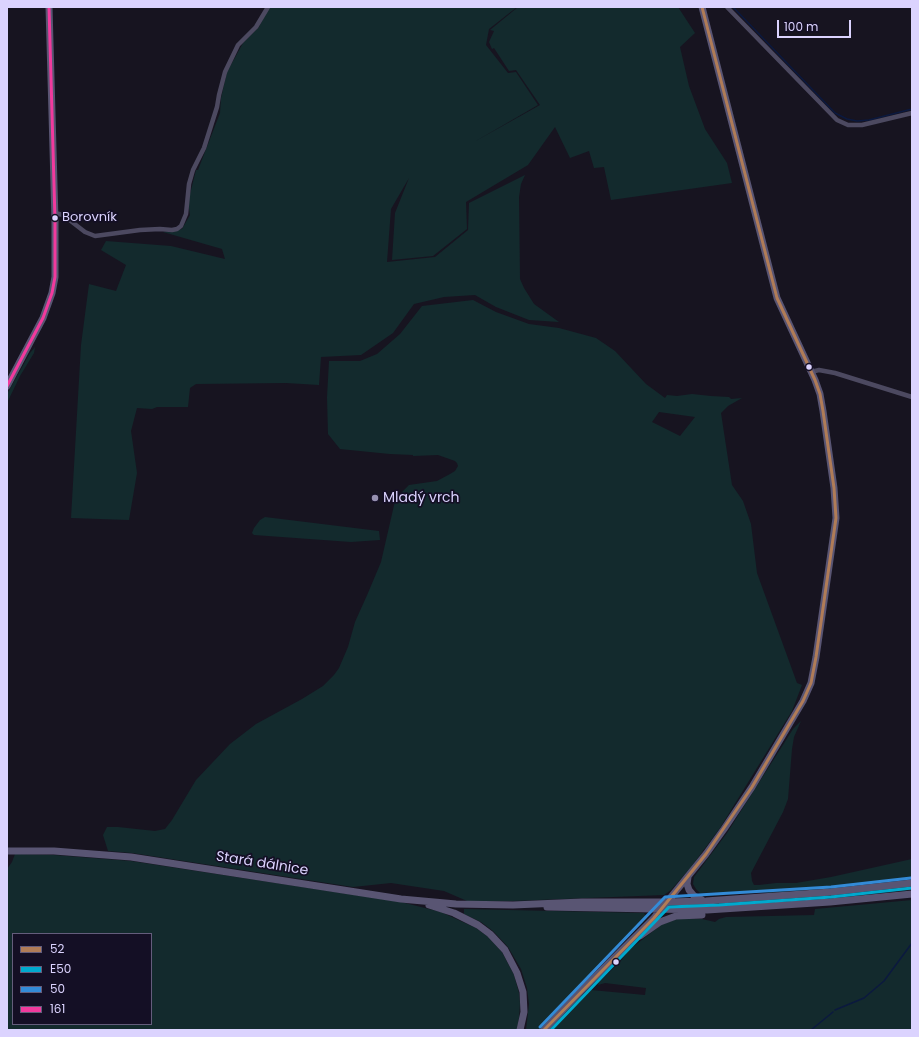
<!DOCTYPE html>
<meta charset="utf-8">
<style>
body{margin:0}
#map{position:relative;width:919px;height:1037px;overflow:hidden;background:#171420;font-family:Poppins,sans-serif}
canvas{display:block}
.frame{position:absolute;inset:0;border:8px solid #dbd3fe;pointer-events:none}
.legend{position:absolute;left:12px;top:933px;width:140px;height:92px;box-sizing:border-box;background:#140f25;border:1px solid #645d7c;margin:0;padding:5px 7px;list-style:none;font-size:12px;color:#dbd3fe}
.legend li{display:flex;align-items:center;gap:8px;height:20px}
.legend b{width:20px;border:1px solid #645d7c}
.scale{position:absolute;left:777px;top:20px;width:74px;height:18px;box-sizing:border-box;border:2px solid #dbd3fe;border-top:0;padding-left:5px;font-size:12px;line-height:14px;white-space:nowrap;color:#dbd3fe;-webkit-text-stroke:3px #140f25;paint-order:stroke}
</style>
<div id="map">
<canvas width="919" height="1037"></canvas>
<div class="frame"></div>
<ul class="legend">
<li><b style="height:5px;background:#b07c57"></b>52</li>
<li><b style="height:5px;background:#00a9ce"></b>E50</li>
<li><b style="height:5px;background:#338bd7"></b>50</li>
<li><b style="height:5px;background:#f13a9d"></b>161</li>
</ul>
<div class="scale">100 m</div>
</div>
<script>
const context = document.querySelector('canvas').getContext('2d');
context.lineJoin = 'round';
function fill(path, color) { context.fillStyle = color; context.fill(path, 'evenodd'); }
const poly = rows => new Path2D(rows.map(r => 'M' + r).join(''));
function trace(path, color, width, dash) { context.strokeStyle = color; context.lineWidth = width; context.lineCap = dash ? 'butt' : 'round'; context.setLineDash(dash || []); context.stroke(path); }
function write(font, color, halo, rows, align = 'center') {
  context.font = font + ' Poppins,sans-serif'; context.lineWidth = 3.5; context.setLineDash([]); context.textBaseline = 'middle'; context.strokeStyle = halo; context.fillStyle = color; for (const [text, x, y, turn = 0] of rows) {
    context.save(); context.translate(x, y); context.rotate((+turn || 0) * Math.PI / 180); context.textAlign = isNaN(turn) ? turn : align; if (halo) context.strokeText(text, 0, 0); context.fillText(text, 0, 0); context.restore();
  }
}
fill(poly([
 [269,7,517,7,489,29,486,45,508,73,516,72,538,105,474,142,540,105,516,70,509,71,494,48,492,49,489,42,494,31,490,30,518,7,678,7,695,33,680,47,689,86,705,129,727,163,732,183,611,200,604,167,594,168,589,151,570,158,555,127,528,165,466,202,467,229,433,256,392,260,395,213,409,178,391,209,387,262,435,257,468,230,469,203,525,175,521,184,519,197,520,279,524,288,534,304,559,322,529,320,496,307,475,295,444,297,414,304,393,333,361,355,321,357,319,385,286,383,196,384,190,388,188,407,157,407,152,409,137,408,131,431,137,473,129,520,71,518,81,345,89,284,116,291,126,265,101,250,106,241,171,246,225,259,222,249,163,232,182,229,190,215,188,202,196,170,198,170,220,113,221,98,227,72,243,43,259,27],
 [473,300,496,312,529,324,559,328,596,338,615,351,646,384,665,398,667,395,677,396,692,394,711,396,729,397,731,399,742,398,728,406,721,413,732,485,743,501,751,524,757,573,797,683,802,685,792,711,720,828,691,867,671,890,664,895,513,901,467,901,444,891,391,883,353,887,132,853,108,851,103,835,107,827,118,827,155,831,165,829,172,820,196,780,230,744,256,724,302,699,323,686,334,675,339,668,348,647,355,622,368,593,381,562,395,501,399,495,409,485,437,481,450,474,455,471,458,466,457,463,455,461,438,455,413,456,413,455,390,454,340,449,328,434,327,397,329,361,360,361,377,354,400,334,422,306],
 [659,412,695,417,680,436,652,422],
 [35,347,34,353,20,376,7,403,7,394,30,353],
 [265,517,379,531,380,540,351,542,254,535,252,533,254,528,260,520],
 [801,721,794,737,792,749,788,799,783,812,751,873,752,881,754,885,759,885,776,883,796,883,831,877,912,859,912,879,831,888,771,893,756,891,700,893,696,889,693,884,694,877,727,833,793,729],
 [15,854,54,855,131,861,401,902,441,912,476,928,487,936,502,952,514,975,519,993,520,1003,519,1018,517,1030,7,1030,7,869,12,862],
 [13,934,151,934,151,1024,13,1024],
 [912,887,912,890,841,897,743,905,678,907,678,905,840,894],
 [912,900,912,1030,548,1030,581,995,588,993,591,990,645,995,646,988,605,983,598,985,599,982,620,962,629,950,661,925,677,919,702,919,715,922,719,919,726,917,814,915,815,909],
 [464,909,644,913,647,918,552,1013,553,1015,538,1030,526,1030,529,1004,527,988,521,969,508,947,493,931,481,922,464,914]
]), '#132a2d');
trace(poly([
 [733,7,835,113,847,119,857,121,869,120,912,109],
 [835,1010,864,998,884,981,912,943],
 [811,1030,833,1012]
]), '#0b193f', 1.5);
trace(poly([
 [727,7,837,120,848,125,862,125,912,113],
 [55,213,63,215,85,232,95,236,140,230,160,229,172,230,177,229,181,226,186,214,189,184,193,170,204,148,217,107,219,95,225,72,238,45,256,27,268,7],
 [811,372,819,370,835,373,912,397]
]), '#4c4960', 4.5);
trace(poly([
 [7,386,43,318,52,293,55,277,55,220,49,7],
 [7,851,54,851,131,857,401,899,456,904,513,905,582,902,667,902,706,901,831,892,912,883],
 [688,877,687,884,689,890,694,896,702,900],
 [429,905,454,913,478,925,490,934,505,950,517,973,523,992,524,1012,520,1030],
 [547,907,707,910,830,902,912,894],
 [640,936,660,922,676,916,702,915],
 [544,1030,579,993,654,918,706,854,724,829,752,787,803,701,811,683,816,657,836,518,834,488,823,411,820,394,815,380,777,298,702,7]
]), '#595573', 7);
trace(poly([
 [544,1030,654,918,706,854,752,787,803,701,811,683,816,657,836,518,834,488,823,411,820,394,815,380,777,298,702,7]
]), '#b07c57', 3);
trace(poly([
 [551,1030,669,907,719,905,831,897,912,888]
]), '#00a9ce', 3);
trace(poly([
 [540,1027,665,897,831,887,911,878]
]), '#338bd7', 3);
trace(poly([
 [7,386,43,318,52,293,55,277,55,220,49,7]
]), '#f13a9d', 3);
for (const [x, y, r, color] of [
 [55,218,3.5,"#dbd3fe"],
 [809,367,3.5,"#dbd3fe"],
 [375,498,4,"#9690b0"],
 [616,962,3.5,"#dbd3fe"]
]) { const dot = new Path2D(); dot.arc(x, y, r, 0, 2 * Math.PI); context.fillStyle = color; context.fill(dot); trace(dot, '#140f25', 1.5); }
write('13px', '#dbd3fe', '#140f25', [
 ["Borovník",62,218]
], 'left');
write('14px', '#dbd3fe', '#140f25', [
 ["Mladý vrch",383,498]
], 'left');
write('14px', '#dbd3fe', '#140f25', [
 ["Stará dálnice",262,864,9]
]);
</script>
